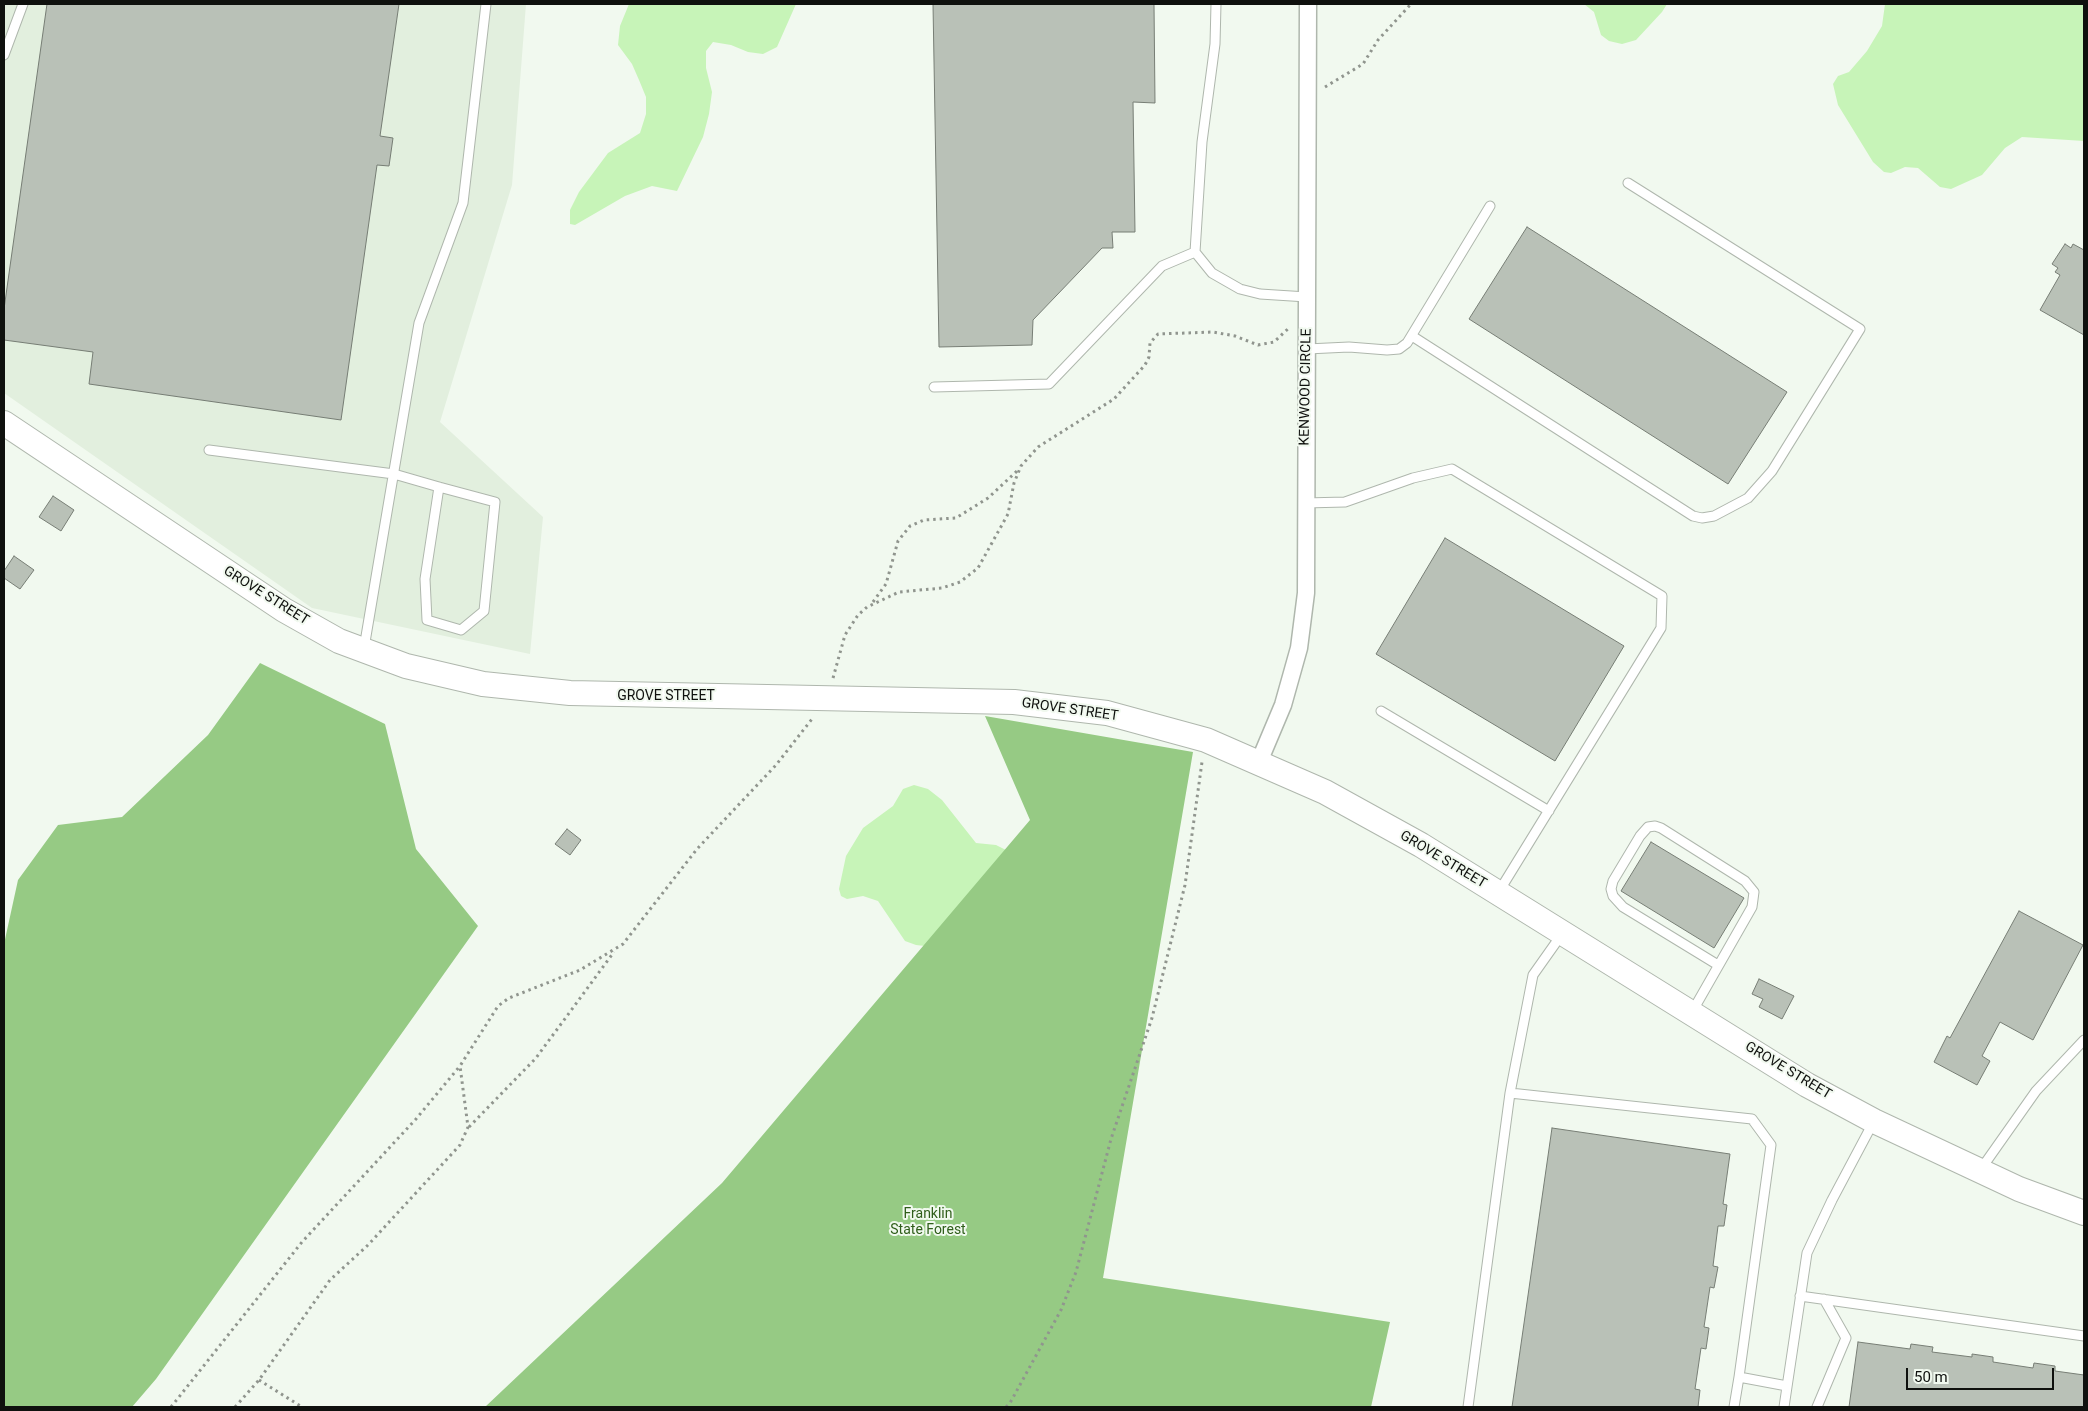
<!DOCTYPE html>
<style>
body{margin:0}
#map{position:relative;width:2088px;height:1411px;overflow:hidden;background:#f1f9ef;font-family:Roboto,sans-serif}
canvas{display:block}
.frame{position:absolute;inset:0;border:5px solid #0f110e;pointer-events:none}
.scale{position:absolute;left:1906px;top:1368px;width:148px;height:22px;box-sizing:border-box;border:2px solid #0f110e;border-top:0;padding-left:6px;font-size:15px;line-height:18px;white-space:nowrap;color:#0f110e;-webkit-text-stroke:4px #f1f9ef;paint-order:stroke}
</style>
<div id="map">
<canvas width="2088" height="1411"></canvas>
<div class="frame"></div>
<div class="scale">50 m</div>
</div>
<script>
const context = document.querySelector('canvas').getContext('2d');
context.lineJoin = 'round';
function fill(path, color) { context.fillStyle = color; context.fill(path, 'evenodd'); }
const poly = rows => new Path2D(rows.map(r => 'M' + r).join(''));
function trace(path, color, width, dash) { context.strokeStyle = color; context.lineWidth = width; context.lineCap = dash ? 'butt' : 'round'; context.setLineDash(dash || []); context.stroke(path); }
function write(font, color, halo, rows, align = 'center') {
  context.font = font + ' Roboto,sans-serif'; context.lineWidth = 4; context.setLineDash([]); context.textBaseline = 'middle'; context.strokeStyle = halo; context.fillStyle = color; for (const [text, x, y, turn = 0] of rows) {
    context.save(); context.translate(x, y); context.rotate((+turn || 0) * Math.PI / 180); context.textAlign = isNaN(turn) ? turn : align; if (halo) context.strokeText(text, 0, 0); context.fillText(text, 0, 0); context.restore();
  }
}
fill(poly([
 [4,4,526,4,512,185,440,422,543,517,530,654,312,608,4,393]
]), '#e2efde');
fill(poly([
 [629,4,796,4,777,47,763,54,748,52,731,45,713,42,706,51,706,68,712,92,709,114,703,137,677,191,652,186,625,196,575,225,570,224,570,210,579,192,608,153,640,133,646,114,646,97,639,80,632,64,618,45,620,26],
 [1584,4,1667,4,1662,12,1636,40,1622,44,1609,41,1601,35,1594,12],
 [1885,4,2084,4,2084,141,2022,137,2005,148,1982,175,1951,189,1940,187,1918,168,1905,167,1891,173,1884,172,1873,162,1838,105,1833,84,1838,76,1849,72,1867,51,1882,26],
 [914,785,928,789,942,800,976,843,996,845,1010,852,952,949,916,945,905,941,878,901,863,896,847,899,841,896,839,889,846,856,863,828,893,806,903,789]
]), '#c7f4b8');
fill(poly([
 [260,663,385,724,416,849,478,926,156,1379,132,1407,4,1407,4,944,18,880,58,825,122,817,208,735],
 [985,716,1193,752,1103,1278,1390,1322,1371,1407,485,1407,722,1183,1030,820]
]), '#96ca84');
const building = poly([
 [47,4,399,4,380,136,393,138,389,166,377,165,341,420,89,384,93,352,4,340,4,309,47,4],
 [933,4,1154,4,1155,103,1133,102,1135,232,1112,232,1113,248,1102,248,1033,320,1032,345,939,347,933,4],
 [1527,227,1787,392,1728,484,1469,319,1527,227],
 [2065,244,2071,248,2073,244,2084,250,2084,335,2040,310,2060,275,2055,272,2058,268,2052,264,2065,244],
 [53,496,74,510,61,531,39,517,53,496],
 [1445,538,1624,646,1555,761,1376,654,1445,538],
 [14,556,34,570,20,589,4,578,4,571,14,556],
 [567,829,581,840,570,855,555,844,567,829],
 [1651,842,1744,898,1714,948,1621,891,1651,842],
 [2019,911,2083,945,2033,1040,2000,1022,1982,1056,1990,1061,1977,1085,1934,1062,1947,1036,1950,1038,2019,911],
 [1759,979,1794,996,1782,1019,1759,1007,1763,999,1752,994,1759,979],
 [1552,1128,1730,1154,1723,1204,1727,1205,1724,1226,1718,1226,1713,1266,1718,1267,1714,1288,1710,1287,1704,1327,1709,1328,1706,1349,1701,1348,1695,1389,1700,1390,1698,1407,1512,1407,1552,1128],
 [1858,1342,1910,1349,1911,1344,1933,1347,1932,1352,1972,1357,1972,1354,1993,1357,1993,1362,2033,1368,2034,1363,2055,1366,2055,1371,2084,1375,2084,1407,1849,1407,1858,1342]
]);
fill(building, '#b9c1b7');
trace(building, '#777e75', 1);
const lane = poly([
 [1216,4,1215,44,1202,142,1195,252,1212,273,1240,289,1260,294,1307,297],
 [4,55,23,4],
 [1412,336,1693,516,1702,518,1714,516,1748,498,1772,471,1860,329,1628,183],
 [1307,349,1349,347,1387,350,1399,349,1407,343,1490,206],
 [934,387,1049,384,1162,266,1195,252],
 [209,450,394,474,439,487,495,502,484,611,461,630,427,620,425,579,439,487],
 [1305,503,1345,502,1413,478,1452,469,1662,596,1661,628,1498,893],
 [364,648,419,323,463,203,486,4],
 [1381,711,1549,811],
 [1692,1012,1752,907,1754,892,1745,881,1661,828,1655,826,1648,827,1640,836,1613,881,1611,889,1613,896,1623,907,1718,965],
 [1510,1093,1533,975,1562,934],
 [1981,1169,2036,1091,2084,1040],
 [1800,1296,2084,1336],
 [1468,1407,1510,1093,1752,1119,1771,1145,1739,1377,1787,1386],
 [1734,1407,1739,1377],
 [1784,1407,1807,1253,1832,1200,1874,1121],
 [1817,1407,1846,1338,1824,1299]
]);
const street = poly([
 [1259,762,1283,705,1299,648,1306,593,1308,4]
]);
const secondary = poly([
 [4,423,284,610,339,641,406,666,483,684,570,693,1014,702,1107,713,1206,740,1325,792,1421,845,1807,1085,1874,1121,2019,1189,2084,1213]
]);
trace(lane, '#afb7ad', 11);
trace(street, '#afb7ad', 19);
trace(secondary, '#afb7ad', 26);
trace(poly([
 [1325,87,1363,64,1378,40,1411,4],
 [873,602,886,584,898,541,910,526,924,520,956,518,988,498,1017,471],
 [833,678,845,635,858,615,867,607,899,592,942,588,960,582,978,568,1008,514,1014,483,1021,466,1038,447,1114,399,1145,365,1149,357,1150,343,1158,334,1213,332,1235,336,1258,345,1274,342,1290,327],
 [469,1127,536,1058,614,952],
 [259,1380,302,1407],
 [171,1407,302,1242,416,1119,460,1066],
 [235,1407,259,1380,330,1280,368,1245,460,1145,468,1127,460,1066,498,1006,509,998,580,970,623,944,697,849,776,765,812,719],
 [1006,1407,1010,1403,1061,1310,1076,1272,1111,1139,1152,1018,1185,885,1202,762]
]), '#90958e', 3, [2.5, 4]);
trace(lane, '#fff', 9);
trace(street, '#fff', 16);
trace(secondary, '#fff', 24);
write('14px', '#0f110e', '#f1f9ef', [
 ["KENWOOD CIRCLE",1306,387,-89],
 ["GROVE STREET",266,596,32],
 ["GROVE STREET",666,696],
 ["GROVE STREET",1070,710,8],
 ["GROVE STREET",1443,860,31],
 ["GROVE STREET",1788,1071,31]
]);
write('14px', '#2f5e1a', '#f1f9ef', [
 ["Franklin",928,1214],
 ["State Forest",928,1230]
]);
</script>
